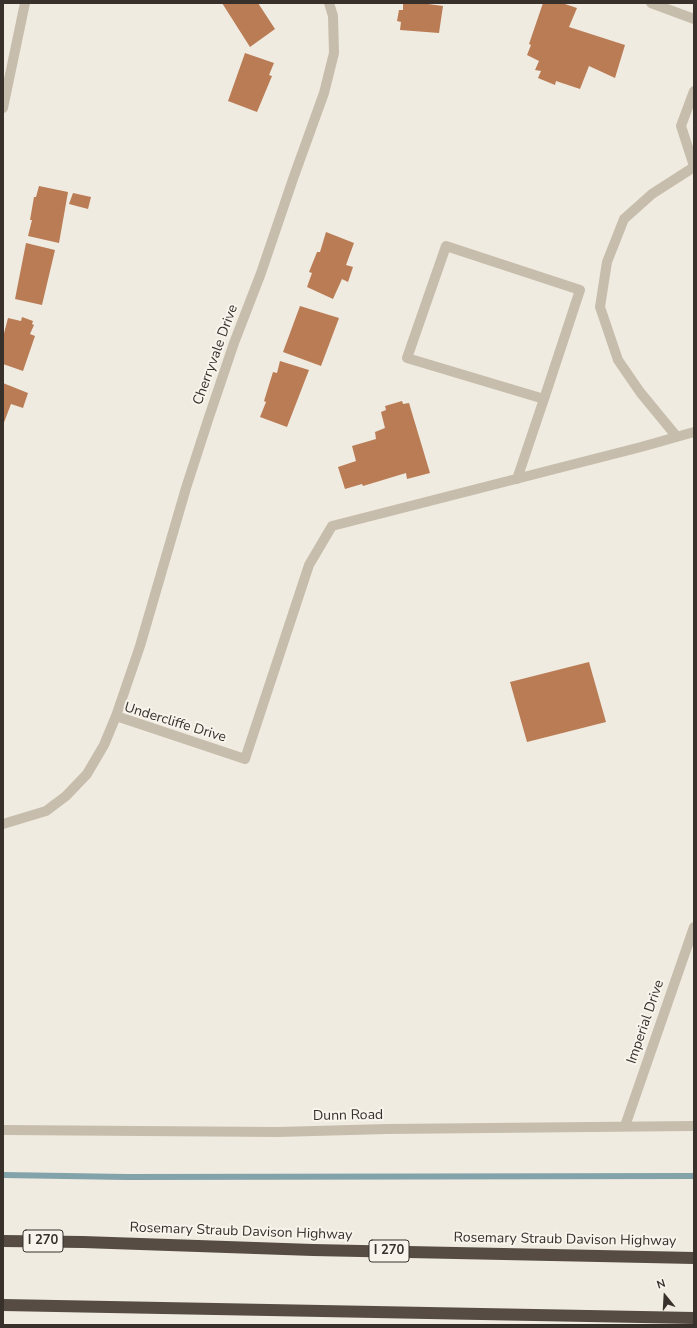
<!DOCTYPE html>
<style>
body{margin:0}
#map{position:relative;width:697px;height:1328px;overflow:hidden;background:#f0ebe0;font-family:"Nunito Sans",sans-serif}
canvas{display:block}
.frame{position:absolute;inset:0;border:4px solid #37302b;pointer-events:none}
.north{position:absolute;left:645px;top:1276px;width:40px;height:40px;-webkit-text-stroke:3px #f8f4ec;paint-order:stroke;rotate:342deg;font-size:11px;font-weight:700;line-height:16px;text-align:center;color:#37302b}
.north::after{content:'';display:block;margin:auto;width:14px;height:18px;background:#37302b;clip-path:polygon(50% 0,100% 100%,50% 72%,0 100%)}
</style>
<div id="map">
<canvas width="697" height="1328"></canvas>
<div class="frame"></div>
<div class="north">N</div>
</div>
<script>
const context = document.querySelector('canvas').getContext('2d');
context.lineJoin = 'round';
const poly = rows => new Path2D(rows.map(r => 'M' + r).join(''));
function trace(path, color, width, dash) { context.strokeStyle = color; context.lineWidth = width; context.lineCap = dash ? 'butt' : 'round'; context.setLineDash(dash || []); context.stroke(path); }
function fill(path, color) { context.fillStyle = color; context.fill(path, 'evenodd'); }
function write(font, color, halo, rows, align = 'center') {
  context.font = font + ' "Nunito Sans",sans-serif'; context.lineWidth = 4; context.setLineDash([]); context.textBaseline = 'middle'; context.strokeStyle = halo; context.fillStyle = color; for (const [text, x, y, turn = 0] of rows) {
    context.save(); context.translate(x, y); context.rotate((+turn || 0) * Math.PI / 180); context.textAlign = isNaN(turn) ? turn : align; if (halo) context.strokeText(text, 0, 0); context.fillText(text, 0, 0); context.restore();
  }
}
trace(poly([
 [3,1175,127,1177,694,1176]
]), '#82a3aa', 6);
fill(poly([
 [222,3,258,3,275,29,250,47],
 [403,3,428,3,428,4,443,6,439,33,400,30,401,22,397,21,399,10,403,10],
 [543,3,562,3,577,8,569,27,625,45,615,78,589,66,580,89,556,81,555,85,538,78,541,71,535,70,539,61,527,55,531,45,529,44],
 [245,53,274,63,269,75,272,76,257,112,228,101],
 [39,186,68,192,59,243,28,236,32,220,30,220,34,197,36,197],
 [73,193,91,197,88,209,69,204],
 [326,232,354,243,346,265,353,267,348,282,342,279,333,299,307,287,312,273,309,272,317,252,320,252],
 [26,243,55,250,42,305,15,299],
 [300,306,339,318,321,366,283,352],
 [22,317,33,321,32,324,34,325,30,334,35,336,23,371,3,364,3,337,8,318,21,321],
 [280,361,309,370,287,427,260,417,266,402,264,401,273,372,277,373],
 [3,383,28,393,23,408,11,404,3,425],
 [402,401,403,404,409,403,430,473,407,479,406,473,363,486,362,484,345,489,338,467,356,461,352,446,376,439,375,432,385,428,381,412,386,410,385,406],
 [589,662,606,722,527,742,510,682]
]), '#b97c55');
trace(poly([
 [651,3,694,19],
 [694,91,681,126,694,166],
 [3,108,25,3],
 [677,437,640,392,618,360,600,307,607,262,624,219,652,194,694,167],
 [517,479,544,399,407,358,446,246,580,290,544,399],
 [116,716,245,759,309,565,332,526,641,447,694,432],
 [3,824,46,811,66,796,87,774,104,745,116,716,140,646,186,488,209,417,234,343,261,273,293,179,324,93,334,53,333,16,329,3],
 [625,1126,694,927],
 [3,1130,278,1132,387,1129,694,1126]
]), '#c7bdad', 10);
trace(poly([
 [3,1241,83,1242,313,1250,694,1258],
 [3,1305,694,1318]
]), '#564c43', 12);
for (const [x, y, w] of [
 [43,1241,40],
 [389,1251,40]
]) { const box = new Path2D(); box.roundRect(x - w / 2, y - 11, w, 22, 3); context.fillStyle = '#f8f4ec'; context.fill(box); trace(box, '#37302b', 1); }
write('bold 13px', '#37302b', null, [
 ["I 270",43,1241],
 ["I 270",389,1251]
]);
write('14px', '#37302b', '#f8f4ec', [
 ["Cherryvale Drive",216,355,-70],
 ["Undercliffe Drive",175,723,17],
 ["Imperial Drive",646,1022,-71],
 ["Dunn Road",348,1116,-1],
 ["Rosemary Straub Davison Highway",241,1232,2],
 ["Rosemary Straub Davison Highway",565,1240,1]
]);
</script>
